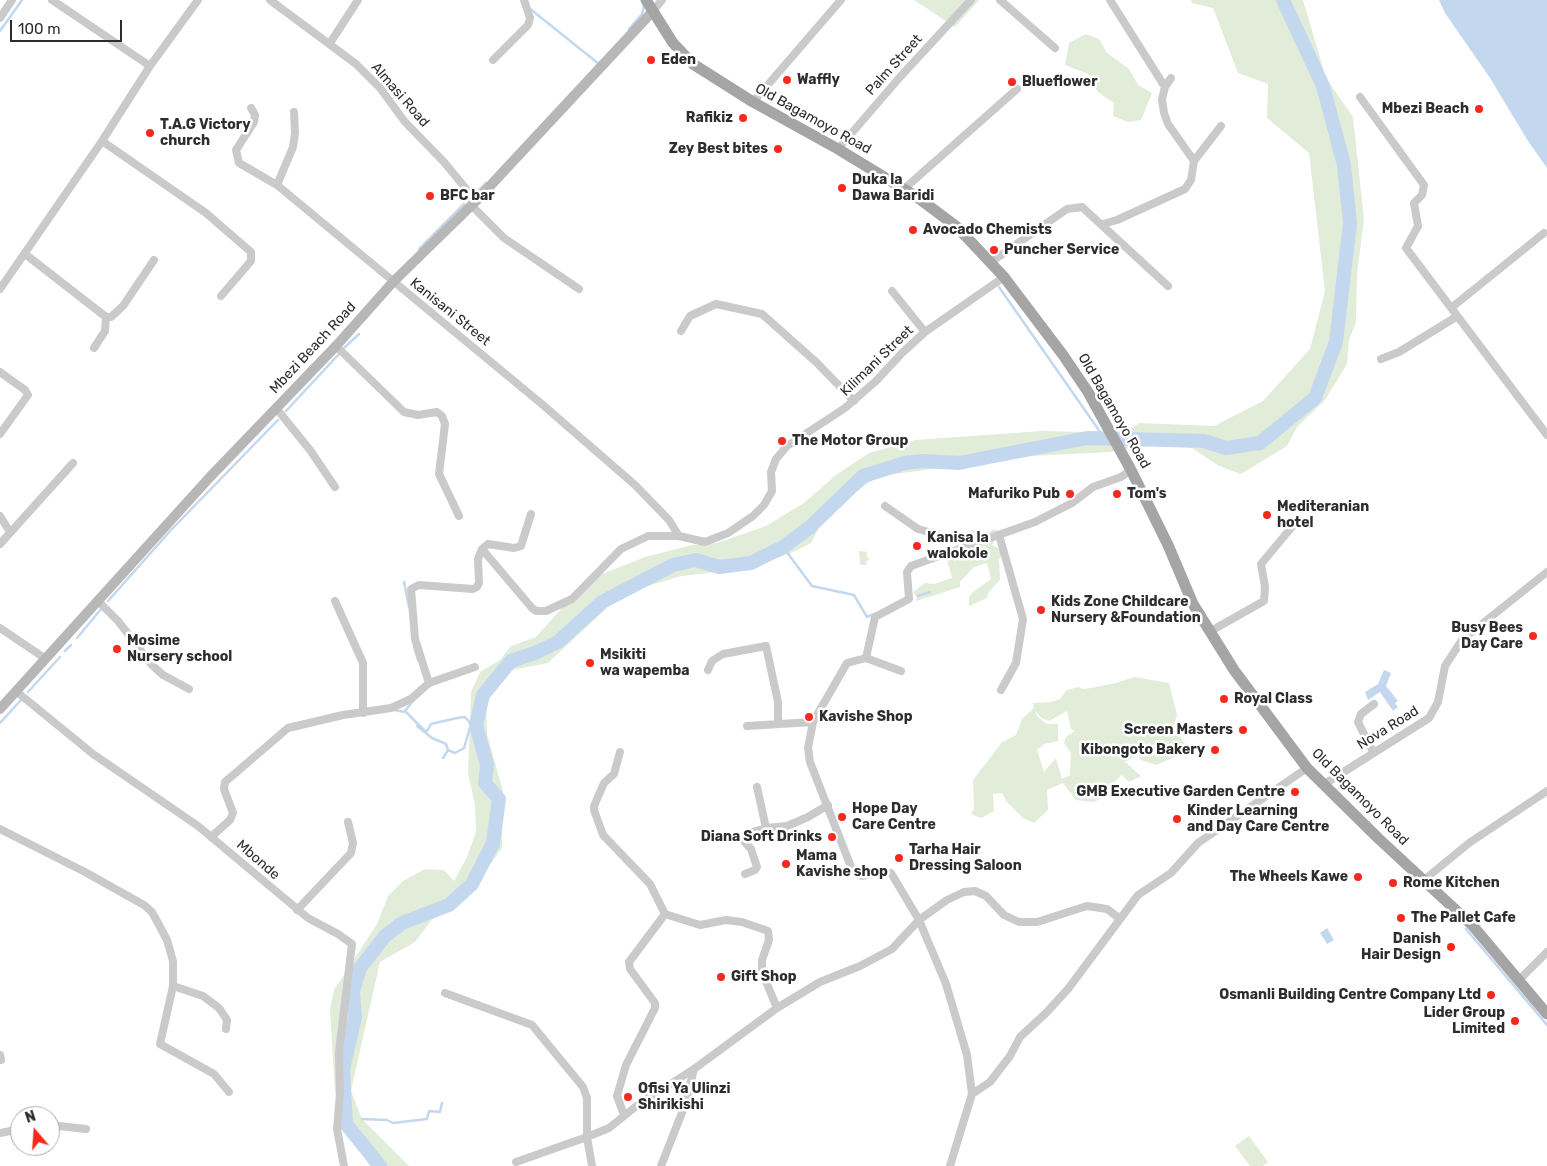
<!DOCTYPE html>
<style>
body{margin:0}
#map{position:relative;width:1547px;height:1166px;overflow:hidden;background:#fff;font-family:Rubik,sans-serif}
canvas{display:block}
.north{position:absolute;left:10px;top:1106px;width:50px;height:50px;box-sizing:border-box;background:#fff;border:1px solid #ababab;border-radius:50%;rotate:342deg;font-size:14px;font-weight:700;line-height:20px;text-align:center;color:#2d2d2d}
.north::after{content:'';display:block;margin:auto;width:18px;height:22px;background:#f7281d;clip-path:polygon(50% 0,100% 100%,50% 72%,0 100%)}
.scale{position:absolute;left:10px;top:20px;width:112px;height:22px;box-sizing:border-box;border:2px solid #2d2d2d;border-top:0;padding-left:6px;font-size:15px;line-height:18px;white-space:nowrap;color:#2d2d2d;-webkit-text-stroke:4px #fff;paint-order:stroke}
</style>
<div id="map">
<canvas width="1547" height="1166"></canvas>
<div class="north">N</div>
<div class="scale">100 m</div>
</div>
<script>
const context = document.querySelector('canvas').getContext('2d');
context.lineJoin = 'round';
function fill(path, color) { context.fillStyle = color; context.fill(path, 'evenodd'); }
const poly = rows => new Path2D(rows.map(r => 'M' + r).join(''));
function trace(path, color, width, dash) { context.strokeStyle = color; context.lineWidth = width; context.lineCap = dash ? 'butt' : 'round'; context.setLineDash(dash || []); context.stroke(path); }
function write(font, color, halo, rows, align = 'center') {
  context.font = font + ' Rubik,sans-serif'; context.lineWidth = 5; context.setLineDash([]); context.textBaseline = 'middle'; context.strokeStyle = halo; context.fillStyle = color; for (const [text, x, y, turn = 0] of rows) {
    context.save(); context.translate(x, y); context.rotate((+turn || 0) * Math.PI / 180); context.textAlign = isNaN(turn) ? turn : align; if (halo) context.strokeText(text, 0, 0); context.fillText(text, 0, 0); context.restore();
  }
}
fill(poly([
 [914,0,979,0,955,27],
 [1191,0,1303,0,1326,78,1353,117,1364,219,1357,274,1356,322,1349,340,1347,364,1325,400,1297,427,1287,446,1241,474,1219,466,1192,448,1153,444,1110,452,1031,456,879,476,828,511,811,543,789,554,743,569,682,576,623,593,548,663,512,670,491,686,486,701,487,734,503,791,502,848,477,883,434,917,415,942,380,962,351,1091,362,1119,409,1166,370,1166,350,1136,335,1092,330,1009,334,990,377,924,388,896,403,881,425,869,444,870,454,881,467,857,476,832,475,805,468,773,471,692,480,672,500,660,511,646,536,637,561,609,597,576,645,557,692,545,717,543,766,526,804,503,836,475,869,453,915,440,1042,431,1124,433,1139,423,1214,426,1263,401,1310,349,1325,291,1309,153,1267,118,1268,84,1238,73,1213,8,1192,3],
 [1086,34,1099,39,1107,53,1129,69,1138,85,1152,93,1141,120,1128,122,1113,116,1114,103,1098,92,1088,74,1065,65,1069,43],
 [994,529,1001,532,992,545,1000,549,1003,553,999,560,1000,580,988,593,987,598,969,606,969,597,973,592,991,579,987,563,974,567,960,582,960,587,916,601,917,597,913,592,925,583,934,584,952,578,946,557,971,549,973,545,967,535,969,531,973,530,985,535],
 [859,551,869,552,866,553,869,560,866,561,867,565,860,565],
 [1134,677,1169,683,1177,715,1174,724,1175,730,1186,745,1185,753,1156,765,1141,760,1135,748,1134,757,1125,762,1141,776,1129,782,1122,775,1112,784,1109,795,1094,802,1076,800,1063,783,1047,790,1048,810,1034,823,1023,818,1007,802,1002,793,993,794,994,811,981,818,971,814,974,809,973,780,1002,742,1016,735,1022,719,1034,708,1033,703,1051,702,1060,699,1067,690,1078,687,1083,689,1091,688,1116,683],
 [1035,711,1042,718,1049,721,1067,711,1071,729,1075,731,1066,737,1064,743,1071,753,1070,775,1062,779,1056,758,1044,772,1037,750,1044,744,1058,741,1058,724,1047,724,1037,716],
 [1249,1136,1268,1162,1263,1166,1250,1166,1235,1146]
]), '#e1ecd9');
fill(poly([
 [1439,0,1547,0,1547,168,1528,141,1490,78,1445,13],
 [1384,670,1391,673,1386,686,1398,701,1395,703,1398,707,1393,711,1380,692,1368,700,1365,692,1378,684],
 [1327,928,1334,940,1327,944,1320,933]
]), '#c3d8ef');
trace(poly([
 [529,8,599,64],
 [629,29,642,14,644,6],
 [0,31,22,0],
 [478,191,486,183],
 [419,249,464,204],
 [999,287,1105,439],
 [344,348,359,334],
 [286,411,340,353],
 [783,547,812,586,854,595,867,617,874,614],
 [404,582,409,607],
 [918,596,930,592],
 [108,601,171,530,278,420],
 [77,638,102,608],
 [414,647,418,660],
 [65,651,71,645],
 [28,692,60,657],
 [413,701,405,711,425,731,427,731,431,724,457,718,465,717,471,724],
 [394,710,405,712],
 [0,723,21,700],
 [417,726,432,738,446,744,448,750],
 [443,758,448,750,455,753,464,748,471,724,479,711],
 [1466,929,1547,1025],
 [362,1119,387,1120,393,1123,427,1119,429,1111,440,1112,442,1103]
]), '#c3d8ef', 2.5);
trace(poly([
 [380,1166,346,1124,343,1069,355,1017,353,991,360,968,385,936,402,923,449,905,472,884,493,843,499,799,485,783,487,765,476,725,483,695,511,661,535,653,558,642,602,602,673,565,696,560,719,567,751,563,783,547,809,528,863,476,905,463,923,461,959,463,1087,438,1204,441,1226,448,1260,443,1315,398,1336,342,1350,223,1344,165,1323,86,1283,0]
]), '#c3d8ef', 14);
trace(poly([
 [52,0,150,66],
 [270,0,356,64,380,88,405,122,444,162,476,201],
 [1000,0,1055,48],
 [1110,0,1165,87],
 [652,12,662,0],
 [0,18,12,0],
 [330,43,358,0],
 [493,60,528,25,530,18,524,0],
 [1171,78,1165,87,1162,99,1164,113,1168,124,1194,161],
 [1360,97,1424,185,1422,195,1414,203,1418,226,1406,248,1547,435],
 [753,102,841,0],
 [251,108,255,115,254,122,236,150,239,163,277,185,543,405,635,485,669,520,679,536],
 [102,141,206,213,251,252,251,261,221,296],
 [838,149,900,77,971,0],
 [277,185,293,147,295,133,294,112],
 [904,189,1017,89],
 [471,205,504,238,579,289],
 [1103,224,1117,220,1185,189,1191,180,1194,161,1221,126],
 [25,254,106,317,111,317,123,306,154,260],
 [991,262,1067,209,1082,207,1168,286],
 [0,289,102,141,150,66,198,0],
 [892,291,925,332],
 [1451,308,1544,233],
 [681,331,690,316,716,304,762,314,816,362,854,401],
 [336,346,404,412,418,415,437,412,442,416,445,424,439,474,459,516],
 [94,348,105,331,106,317],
 [1381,359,1399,352,1456,317],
 [0,372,25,390,28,395,0,434],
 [276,408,310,450,335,487],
 [885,506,918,529,942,536,975,539],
 [0,516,10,532],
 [999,535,1023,619,1016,663,1001,690],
 [0,544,73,463],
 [482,549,532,608,536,611,546,611,572,599,621,549,648,536,679,536,705,542,728,533,753,516,764,505,772,491,771,472,776,459,787,446,845,408,876,381,902,353,925,332,1004,277],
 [98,601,118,621,152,665,163,675,189,689],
 [335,601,363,663,363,713],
 [0,628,46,659],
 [1209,632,1264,601,1265,587,1261,564,1296,522],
 [866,658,875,617,909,599,907,572,911,566,1035,522,1072,503,1093,487,1121,477,1131,470],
 [708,670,712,661,723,654,766,646,778,702,778,723],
 [901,671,866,658,847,663,813,722,808,748,810,762,853,872,862,876,883,872,891,873,919,920,946,984,967,1055,972,1094,950,1166],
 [429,683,415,639,411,589,419,585,473,589,477,587,479,583,478,559,482,549,488,544,514,548,521,546,531,514],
 [17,692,93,754,198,826,308,918,338,934,352,944,339,1052,340,1093,337,1129,344,1166],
 [747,726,813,722],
 [620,752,614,774,604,783,594,806,594,810,603,835,650,884,665,914],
 [1373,752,1358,722,1361,714,1374,704],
 [1323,785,1429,718,1438,702,1445,666,1462,640,1547,572],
 [757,787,766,828],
 [0,829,85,872,144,905,152,912,167,940,173,961,173,986,160,1044,214,1074,229,1092],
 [211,837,230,820,233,813,224,789,225,782,288,728,343,715,391,708,411,699,429,683,475,667],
 [745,874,755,870,757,867,751,849,742,839,745,834,766,828,787,826,808,817,828,805],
 [1424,880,1469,843,1547,791],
 [297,910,351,853,353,843,348,822],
 [1519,980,1547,952],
 [173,986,203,996,219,1008,227,1020,226,1029],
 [445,993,532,1025,583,1087,587,1098,587,1137,592,1166],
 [0,1055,1,1060],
 [972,1094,990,1082,1010,1056,1020,1037,1046,1013,1068,989,1138,895,1171,873,1198,843,1307,768],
 [624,1115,617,1096,619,1089,626,1065,655,1008,655,1003,630,969,629,962,665,914,700,925,726,920,742,922,768,931,769,940,762,960,762,972,777,1008],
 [50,1125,86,1129],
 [0,1133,20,1129],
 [516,1162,587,1137,609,1128,639,1104,694,1069,777,1008,820,982,860,966,892,949,919,920,947,900,964,892,975,891,986,896,1004,915,1019,922,1037,922,1087,906,1107,909,1119,918],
 [661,1166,685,1105,694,1069]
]), '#cacaca', 8);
trace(poly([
 [0,709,210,477,336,346,393,282,476,201,652,12]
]), '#b7b7b7', 10);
trace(poly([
 [646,0,673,43,693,64,753,102,838,149,917,197,957,227,1004,277,1063,355,1088,392,1131,470,1168,545,1193,604,1234,670,1307,768,1379,839,1473,926,1547,1014]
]), '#a5a5a5', 11);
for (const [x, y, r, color] of [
 [651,60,5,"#f7281d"],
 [787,80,5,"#f7281d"],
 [1012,82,5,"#f7281d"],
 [1479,109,5,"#f7281d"],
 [743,118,5,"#f7281d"],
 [150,133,5,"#f7281d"],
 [778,149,5,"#f7281d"],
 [842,188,5,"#f7281d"],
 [430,196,5,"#f7281d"],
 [913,230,5,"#f7281d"],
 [994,250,5,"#f7281d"],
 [782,441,5,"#f7281d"],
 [1070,494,5,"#f7281d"],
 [1117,494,5,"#f7281d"],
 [1267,515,5,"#f7281d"],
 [917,546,5,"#f7281d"],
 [1041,610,5,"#f7281d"],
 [1533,636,5,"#f7281d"],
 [117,649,5,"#f7281d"],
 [590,663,5,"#f7281d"],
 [1224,699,5,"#f7281d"],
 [809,717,5,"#f7281d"],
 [1243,730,5,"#f7281d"],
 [1215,750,5,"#f7281d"],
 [1295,792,5,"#f7281d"],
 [842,817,5,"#f7281d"],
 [1177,819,5,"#f7281d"],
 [832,837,5,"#f7281d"],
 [899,858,5,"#f7281d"],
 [786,864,5,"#f7281d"],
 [1358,877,5,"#f7281d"],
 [1393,883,5,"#f7281d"],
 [1401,918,5,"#f7281d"],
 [1451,947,5,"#f7281d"],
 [721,977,5,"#f7281d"],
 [1491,995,5,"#f7281d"],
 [1515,1021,5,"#f7281d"],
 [628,1097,5,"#f7281d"]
]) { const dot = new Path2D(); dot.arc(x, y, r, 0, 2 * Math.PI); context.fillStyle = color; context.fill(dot); trace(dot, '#fff', 2); }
write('bold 14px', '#2d2d2d', '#fff', [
 ["Eden",661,60],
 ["Waffly",797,80],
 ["Blueflower",1022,82],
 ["Mbezi Beach",1469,109,"right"],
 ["Rafikiz",733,118,"right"],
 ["T.A.G Victory",160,125],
 ["church",160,141],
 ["Zey Best bites",768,149,"right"],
 ["Duka la",852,180],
 ["Dawa Baridi",852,196],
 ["BFC bar",440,196],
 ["Avocado Chemists",923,230],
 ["Puncher Service",1004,250],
 ["The Motor Group",792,441],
 ["Mafuriko Pub",1060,494,"right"],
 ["Tom's",1127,494],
 ["Mediteranian",1277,507],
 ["hotel",1277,523],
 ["Kanisa la",927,538],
 ["walokole",927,554],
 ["Kids Zone Childcare",1051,602],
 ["Nursery &Foundation",1051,618],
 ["Busy Bees",1523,628,"right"],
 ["Day Care",1523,644,"right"],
 ["Mosime",127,641],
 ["Nursery school",127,657],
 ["Msikiti",600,655],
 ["wa wapemba",600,671],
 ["Royal Class",1234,699],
 ["Kavishe Shop",819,717],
 ["Screen Masters",1233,730,"right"],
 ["Kibongoto Bakery",1205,750,"right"],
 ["GMB Executive Garden Centre",1285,792,"right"],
 ["Hope Day",852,809],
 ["Care Centre",852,825],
 ["Kinder Learning",1187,811],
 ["and Day Care Centre",1187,827],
 ["Diana Soft Drinks",822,837,"right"],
 ["Tarha Hair",909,850],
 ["Dressing Saloon",909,866],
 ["Mama",796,856],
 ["Kavishe shop",796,872],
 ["The Wheels Kawe",1348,877,"right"],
 ["Rome Kitchen",1403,883],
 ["The Pallet Cafe",1411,918],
 ["Danish",1441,939,"right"],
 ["Hair Design",1441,955,"right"],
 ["Gift Shop",731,977],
 ["Osmanli Building Centre Company Ltd",1481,995,"right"],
 ["Lider Group",1505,1013,"right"],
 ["Limited",1505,1029,"right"],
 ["Ofisi Ya Ulinzi",638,1089],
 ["Shirikishi",638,1105]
], 'left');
write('14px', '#2d2d2d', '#fff', [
 ["Palm Street",894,65,-48],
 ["Almasi Road",400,95,49],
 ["Old Bagamoyo Road",813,119,29],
 ["Kanisani Street",450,312,39],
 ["Mbezi Beach Road",313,348,-47],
 ["Kilimani Street",877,361,-44],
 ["Old Bagamoyo Road",1114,411,60],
 ["Nova Road",1388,728,-32],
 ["Old Bagamoyo Road",1360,797,45],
 ["Mbonde",258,860,41]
]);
</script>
